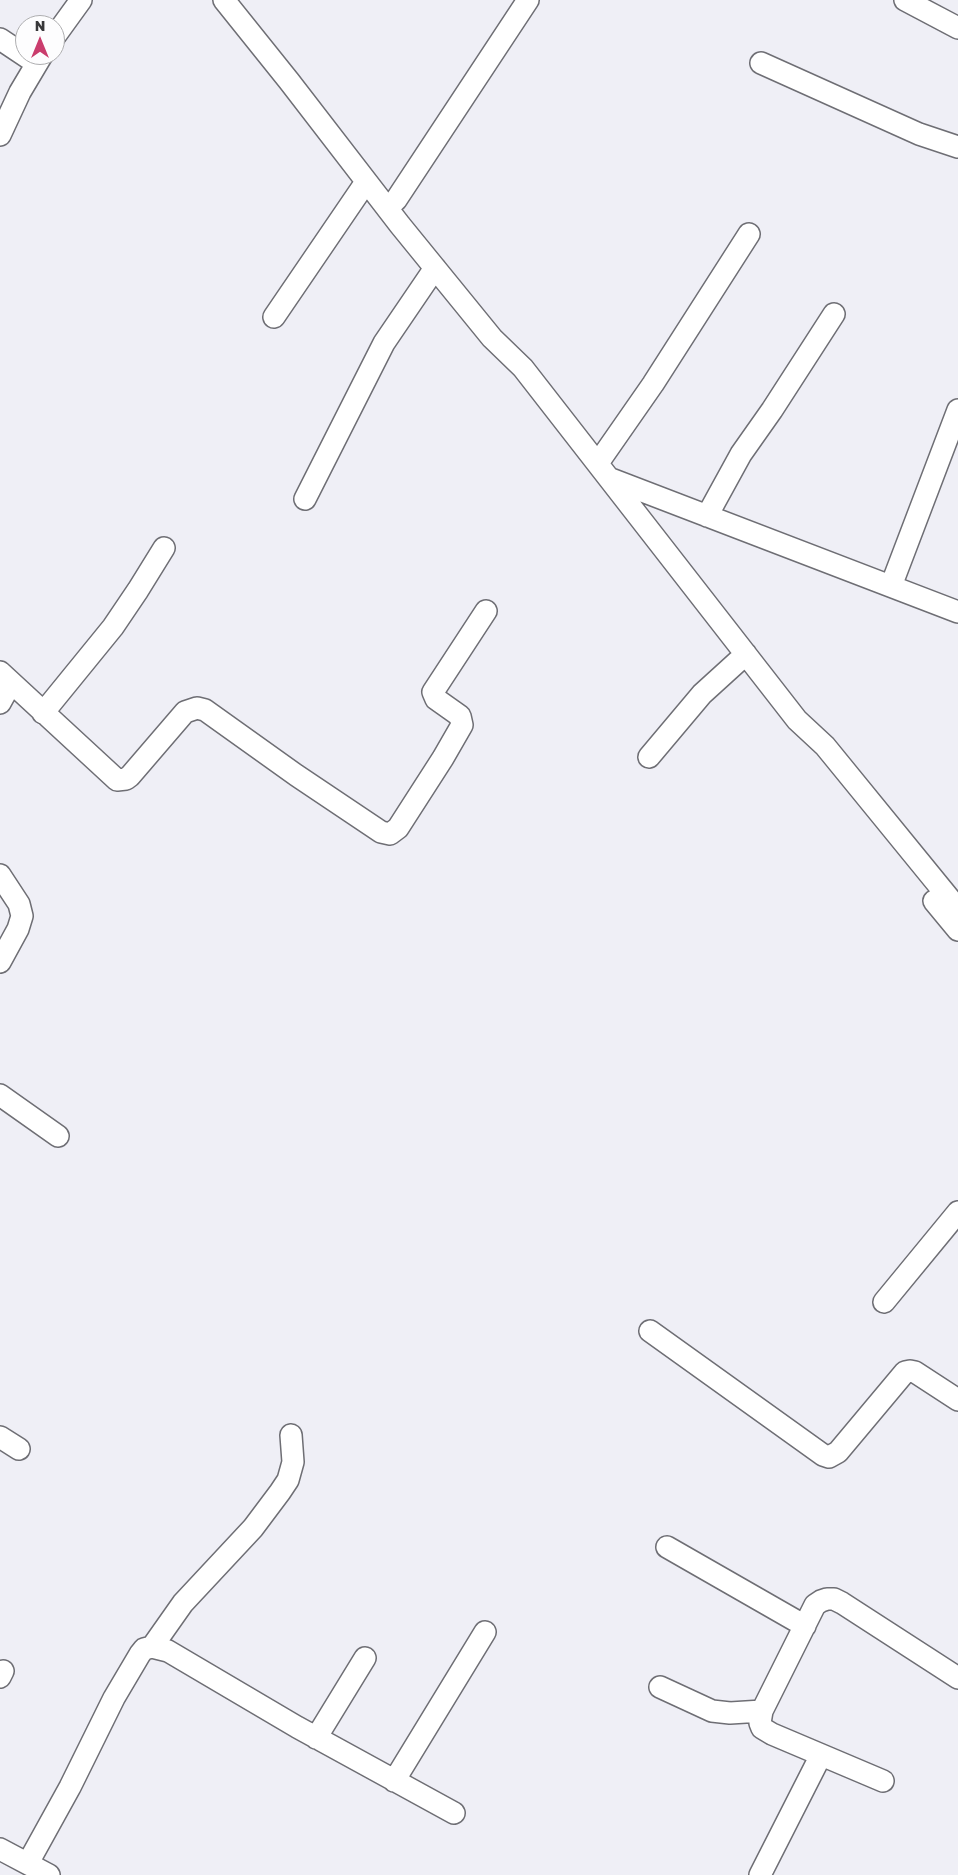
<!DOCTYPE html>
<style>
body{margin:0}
#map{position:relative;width:958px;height:1875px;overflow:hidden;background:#efeff6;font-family:"Golos Text",sans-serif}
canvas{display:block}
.north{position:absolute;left:15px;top:15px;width:50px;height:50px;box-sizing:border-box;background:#fdfdfe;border:1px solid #aeaeb0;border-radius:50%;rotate:0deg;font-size:14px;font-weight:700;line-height:20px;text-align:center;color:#38383a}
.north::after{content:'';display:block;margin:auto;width:18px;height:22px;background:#ca3d6d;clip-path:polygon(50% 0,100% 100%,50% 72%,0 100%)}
</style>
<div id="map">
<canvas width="958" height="1875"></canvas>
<div class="north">N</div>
</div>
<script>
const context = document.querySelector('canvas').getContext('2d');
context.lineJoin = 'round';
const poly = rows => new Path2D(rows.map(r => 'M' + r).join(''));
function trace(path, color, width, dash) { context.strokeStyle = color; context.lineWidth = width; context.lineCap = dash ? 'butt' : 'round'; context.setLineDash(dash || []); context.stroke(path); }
const minor = poly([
 [224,0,289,81,400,225,492,338,523,368,797,720,825,746,958,909],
 [905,0,958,28],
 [55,36,81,0],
 [0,39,36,63],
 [761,63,919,134,958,147],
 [0,135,20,92,42,55],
 [396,200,528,0],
 [274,317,366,182],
 [598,463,653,384,749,234],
 [611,479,958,612],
 [305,499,384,343,435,268],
 [707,516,741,454,772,410,834,314],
 [891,586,958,410],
 [0,672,117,780,126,779,130,776,185,712,197,708,205,710,296,775,381,832,390,834,398,828,443,758,462,725,460,716,436,699,433,692,486,611],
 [0,703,11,683],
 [43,713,113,627,138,590,164,548],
 [649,757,702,694,746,654],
 [0,875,19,904,22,916,18,929,0,962],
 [934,901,958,930],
 [0,1095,58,1136],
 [884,1302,958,1212],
 [650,1331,823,1455,829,1457,838,1452,905,1372,910,1371,915,1372,958,1400],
 [0,1437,19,1449],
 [667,1547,805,1626],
 [152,1647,183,1603,253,1528,280,1492,288,1480,293,1462,291,1435],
 [0,1677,3,1671],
 [660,1687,712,1711,730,1713,762,1711],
 [316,1738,365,1658],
 [394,1781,485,1632],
 [883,1781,772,1734,762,1728,760,1723,762,1711,815,1605,821,1601,827,1599,834,1599,842,1603,958,1678],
 [0,1849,49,1875],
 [28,1863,70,1787,114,1698,140,1654,144,1649,152,1647,168,1651,297,1727,454,1813],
 [760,1875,821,1755]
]);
trace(minor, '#6e6e74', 24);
trace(minor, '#fff', 21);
</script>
